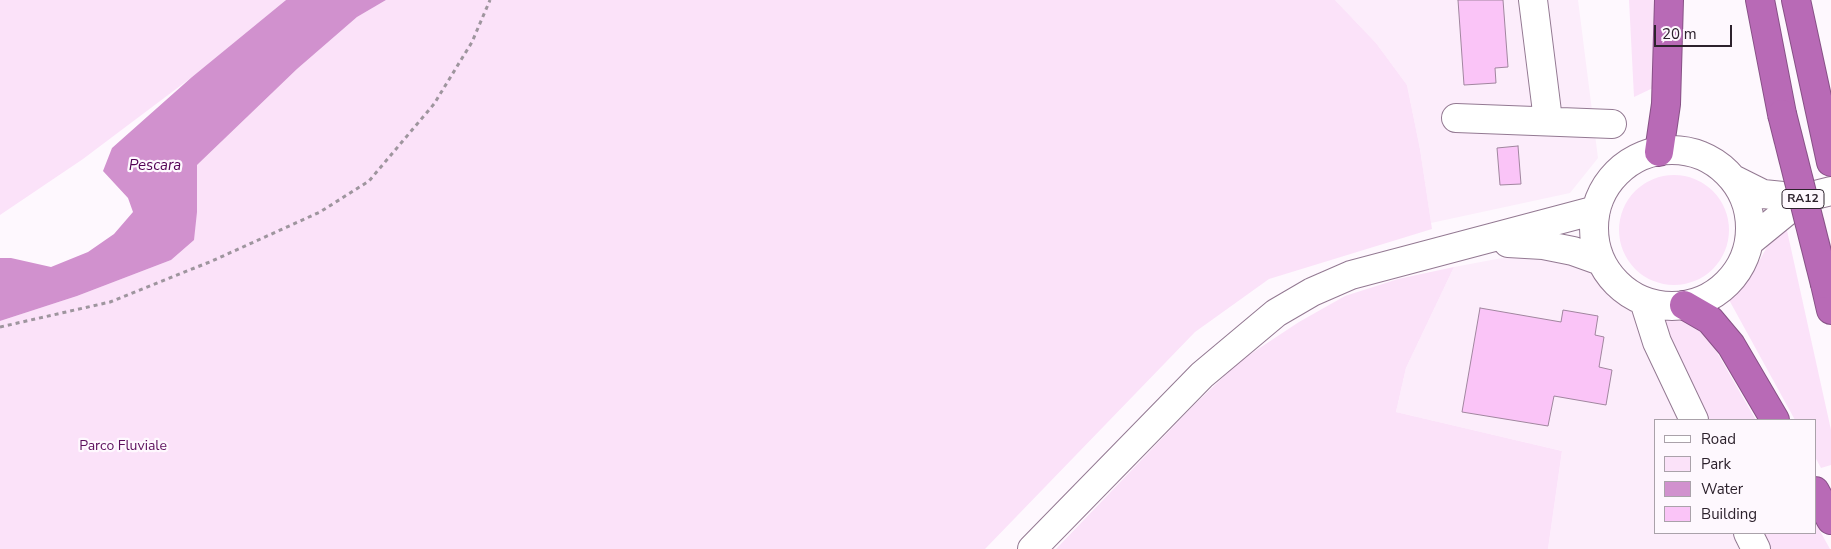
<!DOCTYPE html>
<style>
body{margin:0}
#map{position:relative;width:1831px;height:549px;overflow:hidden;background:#fef8fe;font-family:"Nunito Sans",sans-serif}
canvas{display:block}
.legend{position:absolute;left:1654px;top:419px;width:162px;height:115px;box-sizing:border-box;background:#fef8fe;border:1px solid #aaa2aa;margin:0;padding:6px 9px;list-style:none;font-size:15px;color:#2d222d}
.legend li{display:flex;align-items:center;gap:10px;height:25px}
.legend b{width:25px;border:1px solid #aaa2aa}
.scale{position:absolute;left:1654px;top:25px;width:78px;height:22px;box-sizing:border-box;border:2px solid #2d222d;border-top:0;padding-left:6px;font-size:15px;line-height:18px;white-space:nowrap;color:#2d222d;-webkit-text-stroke:4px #fef8fe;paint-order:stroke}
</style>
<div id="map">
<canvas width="1831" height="549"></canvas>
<ul class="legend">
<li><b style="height:6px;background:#fff"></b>Road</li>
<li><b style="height:14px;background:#fbe2f9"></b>Park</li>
<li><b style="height:14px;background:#d191ce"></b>Water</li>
<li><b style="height:14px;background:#fac4f7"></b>Building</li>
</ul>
<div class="scale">20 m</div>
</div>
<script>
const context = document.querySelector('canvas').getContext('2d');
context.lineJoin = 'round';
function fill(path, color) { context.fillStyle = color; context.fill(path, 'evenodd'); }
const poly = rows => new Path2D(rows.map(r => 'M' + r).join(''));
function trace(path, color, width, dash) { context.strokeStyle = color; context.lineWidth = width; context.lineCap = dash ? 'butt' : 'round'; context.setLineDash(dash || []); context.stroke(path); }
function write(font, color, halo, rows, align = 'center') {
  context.font = font + ' "Nunito Sans",sans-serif'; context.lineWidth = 4.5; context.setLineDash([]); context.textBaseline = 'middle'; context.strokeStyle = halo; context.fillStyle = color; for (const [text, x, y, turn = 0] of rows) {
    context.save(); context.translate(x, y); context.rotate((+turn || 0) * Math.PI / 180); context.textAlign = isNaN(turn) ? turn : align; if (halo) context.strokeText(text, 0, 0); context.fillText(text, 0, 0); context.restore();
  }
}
fill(poly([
 [1335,0,1578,0,1598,158,1570,193,1431,223,1420,149,1407,85,1376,43],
 [1518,255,1593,267,1630,301,1684,420,1655,420,1655,533,1736,533,1743,549,1548,549,1562,451,1396,412,1406,368,1454,267]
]), '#fcedfb');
fill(poly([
 [0,0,286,0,192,77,83,159,0,215],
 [386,0,1335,0,1376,43,1407,85,1420,149,1432,229,1269,279,1195,332,985,549,0,549,0,321,77,296,171,260,197,212,197,165,297,69,357,17],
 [1629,0,1658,0,1653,88,1634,97],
 '1619 230a55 55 0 1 1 110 0a55 55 0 1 1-110 0Z',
 [1786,226,1831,430,1831,465,1821,468,1815,457,1815,420,1795,420,1728,298,1753,272,1772,238],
 [1454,267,1406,368,1396,412,1562,451,1548,549,1056,549,1194,405,1240,361,1299,322,1345,296,1398,279],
 [1678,314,1704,330,1756,420,1702,420,1663,329,1666,320,1671,315],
 [1815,522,1830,549,1760,549,1752,533,1815,533]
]), '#fbe2f9');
fill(poly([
 [286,0,386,0,357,17,297,69,197,165,197,212,194,240,171,260,77,296,0,321,0,258,11,258,51,267,88,252,114,234,133,212,128,198,103,171,112,148,192,77]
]), '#d191ce');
const building = poly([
 [1458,0,1503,0,1508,67,1495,68,1496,83,1464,85,1458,0],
 [1518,146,1521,184,1500,185,1497,148,1518,146],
 [1480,308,1561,322,1563,310,1598,316,1595,335,1604,337,1599,367,1612,370,1606,405,1554,396,1548,426,1462,412,1480,308]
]);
fill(building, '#fac4f7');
trace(building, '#a1869f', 1);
const minor = poly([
 [1533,0,1548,120],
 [1456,118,1612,124],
 '1594 228a78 78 0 1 1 156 0a78 78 0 1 1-156 0Z',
 [1733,179,1763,194,1803,198,1831,191],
 [1749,242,1803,198],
 [1508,243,1543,245,1573,251,1601,261],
 [1644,301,1657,342,1694,420],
 [1748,533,1756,549],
 [1032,549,1202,375,1276,313,1312,292,1351,275,1596,210]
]);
const highway = poly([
 [1760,0,1782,114],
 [1796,0,1831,162],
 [1659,152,1666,104,1669,0],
 [1825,284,1831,310],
 [1684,305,1710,320,1731,345,1775,420],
 [1815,491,1831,520]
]);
trace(minor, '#937992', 30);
trace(highway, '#875186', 30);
trace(poly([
 [0,327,110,302,212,261,320,212,369,181,434,104,472,42,490,0]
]), '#9e959e', 3, [4, 4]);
trace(minor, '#fff', 28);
trace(highway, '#b86ab6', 28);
const highwayBridge = poly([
 [1782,114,1825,284]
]);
trace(highwayBridge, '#875186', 30, []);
trace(highwayBridge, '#b86ab6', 28);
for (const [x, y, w] of [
 [1803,199,42]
]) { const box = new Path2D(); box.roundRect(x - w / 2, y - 9.5, w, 19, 4); context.fillStyle = '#fef8fe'; context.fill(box); trace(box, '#2d222d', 1); }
write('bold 12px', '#2d222d', null, [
 ["RA12",1803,199]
]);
write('14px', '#5d105d', '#fef8fe', [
 ["Parco Fluviale",123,447]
]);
write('italic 15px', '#530254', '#fef8fe', [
 ["Pescara",155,166]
]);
</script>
